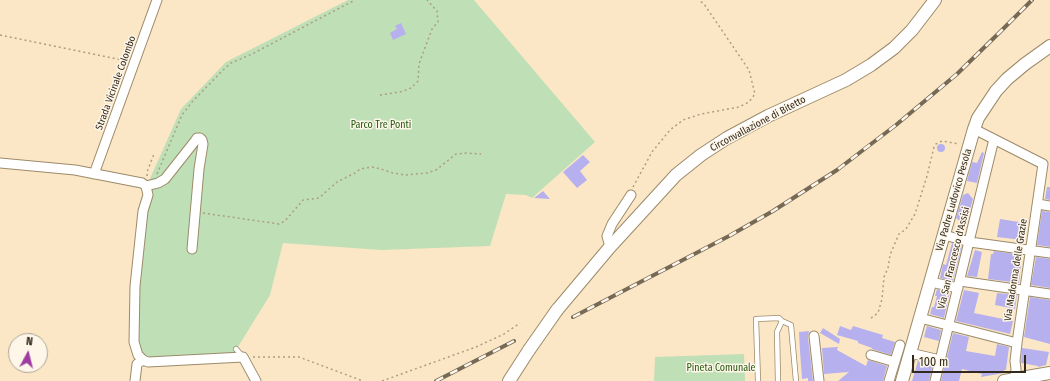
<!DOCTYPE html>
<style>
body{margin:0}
#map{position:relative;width:1050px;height:381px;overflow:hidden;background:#fbe7c5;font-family:"Fira Sans Condensed",sans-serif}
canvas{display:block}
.north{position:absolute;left:8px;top:333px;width:40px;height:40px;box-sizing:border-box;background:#fef6e9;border:1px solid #aca497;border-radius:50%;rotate:7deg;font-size:11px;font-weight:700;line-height:16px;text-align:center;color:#322a1d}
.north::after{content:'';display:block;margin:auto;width:14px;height:18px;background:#9e3ca3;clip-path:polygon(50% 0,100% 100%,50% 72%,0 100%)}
.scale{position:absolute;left:912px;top:355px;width:114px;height:18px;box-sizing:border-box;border:2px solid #322a1d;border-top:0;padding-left:5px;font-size:12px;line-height:14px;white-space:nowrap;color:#322a1d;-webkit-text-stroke:3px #fef6e9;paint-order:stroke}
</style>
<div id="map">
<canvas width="1050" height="381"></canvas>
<div class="north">N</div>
<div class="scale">100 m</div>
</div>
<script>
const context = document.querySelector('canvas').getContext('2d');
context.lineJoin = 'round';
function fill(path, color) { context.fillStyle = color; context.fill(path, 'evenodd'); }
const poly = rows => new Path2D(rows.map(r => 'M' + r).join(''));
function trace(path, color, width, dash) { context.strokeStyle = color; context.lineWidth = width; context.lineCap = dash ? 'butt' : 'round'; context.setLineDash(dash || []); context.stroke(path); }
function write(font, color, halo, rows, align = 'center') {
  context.font = font + ' "Fira Sans Condensed",sans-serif'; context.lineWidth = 3; context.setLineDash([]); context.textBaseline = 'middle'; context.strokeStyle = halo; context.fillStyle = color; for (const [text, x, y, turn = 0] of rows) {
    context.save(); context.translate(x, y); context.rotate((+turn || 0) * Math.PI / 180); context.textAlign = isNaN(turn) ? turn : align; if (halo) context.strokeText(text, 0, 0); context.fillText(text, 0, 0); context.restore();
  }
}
fill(poly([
 [348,0,474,0,595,142,532,198,526,195,506,194,490,246,381,250,283,243,270,295,233,355,151,359,143,355,138,341,140,272,149,181,181,109,226,62],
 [744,354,745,381,654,381,655,357]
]), '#bfdfb6');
fill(poly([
 [401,23,406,34,393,40,390,33,397,29,395,26],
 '937 148a4 4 0 1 1 8 0a4 4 0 1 1-8 0Z',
 [982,152,984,153,977,183,967,181,972,162,977,163],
 [583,155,590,162,580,171,587,180,577,188,563,172],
 [1047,187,1050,187,1050,200,1045,199],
 [543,191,550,199,534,198],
 [968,193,973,199,967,221,961,222,956,218,963,195],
 [1042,211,1050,212,1050,247,1037,245],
 [1000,219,1025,223,1022,240,997,237],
 [952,243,962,246,953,281,940,278,943,264,946,265],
 [975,250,982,252,977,277,967,276],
 [994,251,1022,255,1019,283,988,279,991,254,993,254],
 [1036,257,1050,259,1050,288,1031,285],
 [937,289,950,292,944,318,930,314,932,307,934,307,937,296,935,296],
 [964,290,979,293,974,313,1013,321,1010,334,956,321],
 [997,293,1017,295,1015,309,995,305],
 [1030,297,1050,300,1050,344,1024,337],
 [840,326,851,330,853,326,883,335,882,338,895,342,891,355,872,349,872,348,858,343,858,341,837,335],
 [927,326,941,330,939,341,924,337],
 [823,328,840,339,839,344,820,333],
 [809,331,808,337,813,381,808,381,808,378,802,379,800,351,799,332],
 [953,333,969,337,966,351,995,356,997,344,1009,347,1006,370,1004,370,1004,373,981,377,982,374,962,369,959,381,941,381],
 [838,347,837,350,866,366,868,360,887,366,883,381,838,381,849,372,824,374,822,348],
 [1022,348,1049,352,1046,365,1038,367,1038,366,1021,363],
 [918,361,933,364,929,381,912,381]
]), '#b6b1ee');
const lane = poly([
 [236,349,243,357],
 [758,381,756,319,779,318,782,321],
 [778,381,777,332,782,321,791,325,796,381]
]);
const street = poly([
 [974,129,1043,164],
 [0,163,75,170,142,183,146,186,148,195,143,211,135,286,134,342,138,355,143,360,148,362,243,357,256,381],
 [94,174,157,0],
 [146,186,158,183,165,179,195,141,197,138,200,138,202,140,203,144,199,169,192,249],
 [1038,204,1050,206],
 [944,235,970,242,1050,253],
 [610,247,607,236,612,224,631,195],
 [960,281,1050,294],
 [931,282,958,288],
 [920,318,1017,343],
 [814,336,819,381],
 [910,353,940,360],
 [871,355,895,362],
 [1015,379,1016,369,1015,361,1017,343,1043,164],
 [135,381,137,364,143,360],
 [889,381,900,345],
 [935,381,994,139]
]);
const secondary = poly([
 [557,310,610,247,676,175,701,155,727,138,768,116,846,80,871,65,894,48,912,30,935,0],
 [509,381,529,350],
 [902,381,974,129,978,118,996,91,1007,79,1025,64,1050,46],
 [1004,381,1050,373]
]);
trace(lane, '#9c8a6a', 6);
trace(street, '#9c8a6a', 11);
trace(secondary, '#9c8a6a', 14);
trace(poly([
 [0,35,127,61],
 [380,95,400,92,411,88,418,81,419,64,432,29,438,22,437,11,427,0],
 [157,174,182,115,192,102,223,70,231,63,252,54,355,0],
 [147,176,147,172,154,154],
 [633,187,652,152,670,130,683,120,701,114,739,107,749,102,755,94,749,70,704,4,699,0],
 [203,213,279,224,285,221,303,200,319,198,337,182,355,173,360,169,372,167,381,169,393,173,405,175,427,173,436,170,456,154,466,153,481,154],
 [871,318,878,313,882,299,884,277,888,268,890,255,895,243,899,234,906,229,915,214,927,176,934,147,936,144,942,141,959,144],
 [253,357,299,357,363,381],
 [382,381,476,347,504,334,520,323]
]), '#ac9d83', 1.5, [2, 3]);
trace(lane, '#fff', 4.5);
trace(street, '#fff', 9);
trace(secondary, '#fff', 12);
const rail = poly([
 [573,317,729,236,773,211,837,170,896,125,957,74,1000,32,1032,0],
 [436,381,514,341]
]);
trace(rail, '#766a56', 4);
trace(rail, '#fef6e9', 2.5, [8]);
const secondaryBridge = poly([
 [529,350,557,310]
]);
trace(secondaryBridge, '#9c8a6a', 14, []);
trace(secondaryBridge, '#fff', 12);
write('10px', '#322a1d', '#fef6e9', [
 ["Strada Vicinale Colombo",116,83,-70],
 ["Circonvallazione di Bitetto",758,124,-28],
 ["Via Padre Ludovico Pesola",954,200,-74],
 ["Via San Francesco d'Assisi",954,258,-76],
 ["Via Madonna delle Grazie",1016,270,-81]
]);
write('10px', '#245910', '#fef6e9', [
 ["Parco Tre Ponti",381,125],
 ["Pineta Comunale",721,368]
]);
</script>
